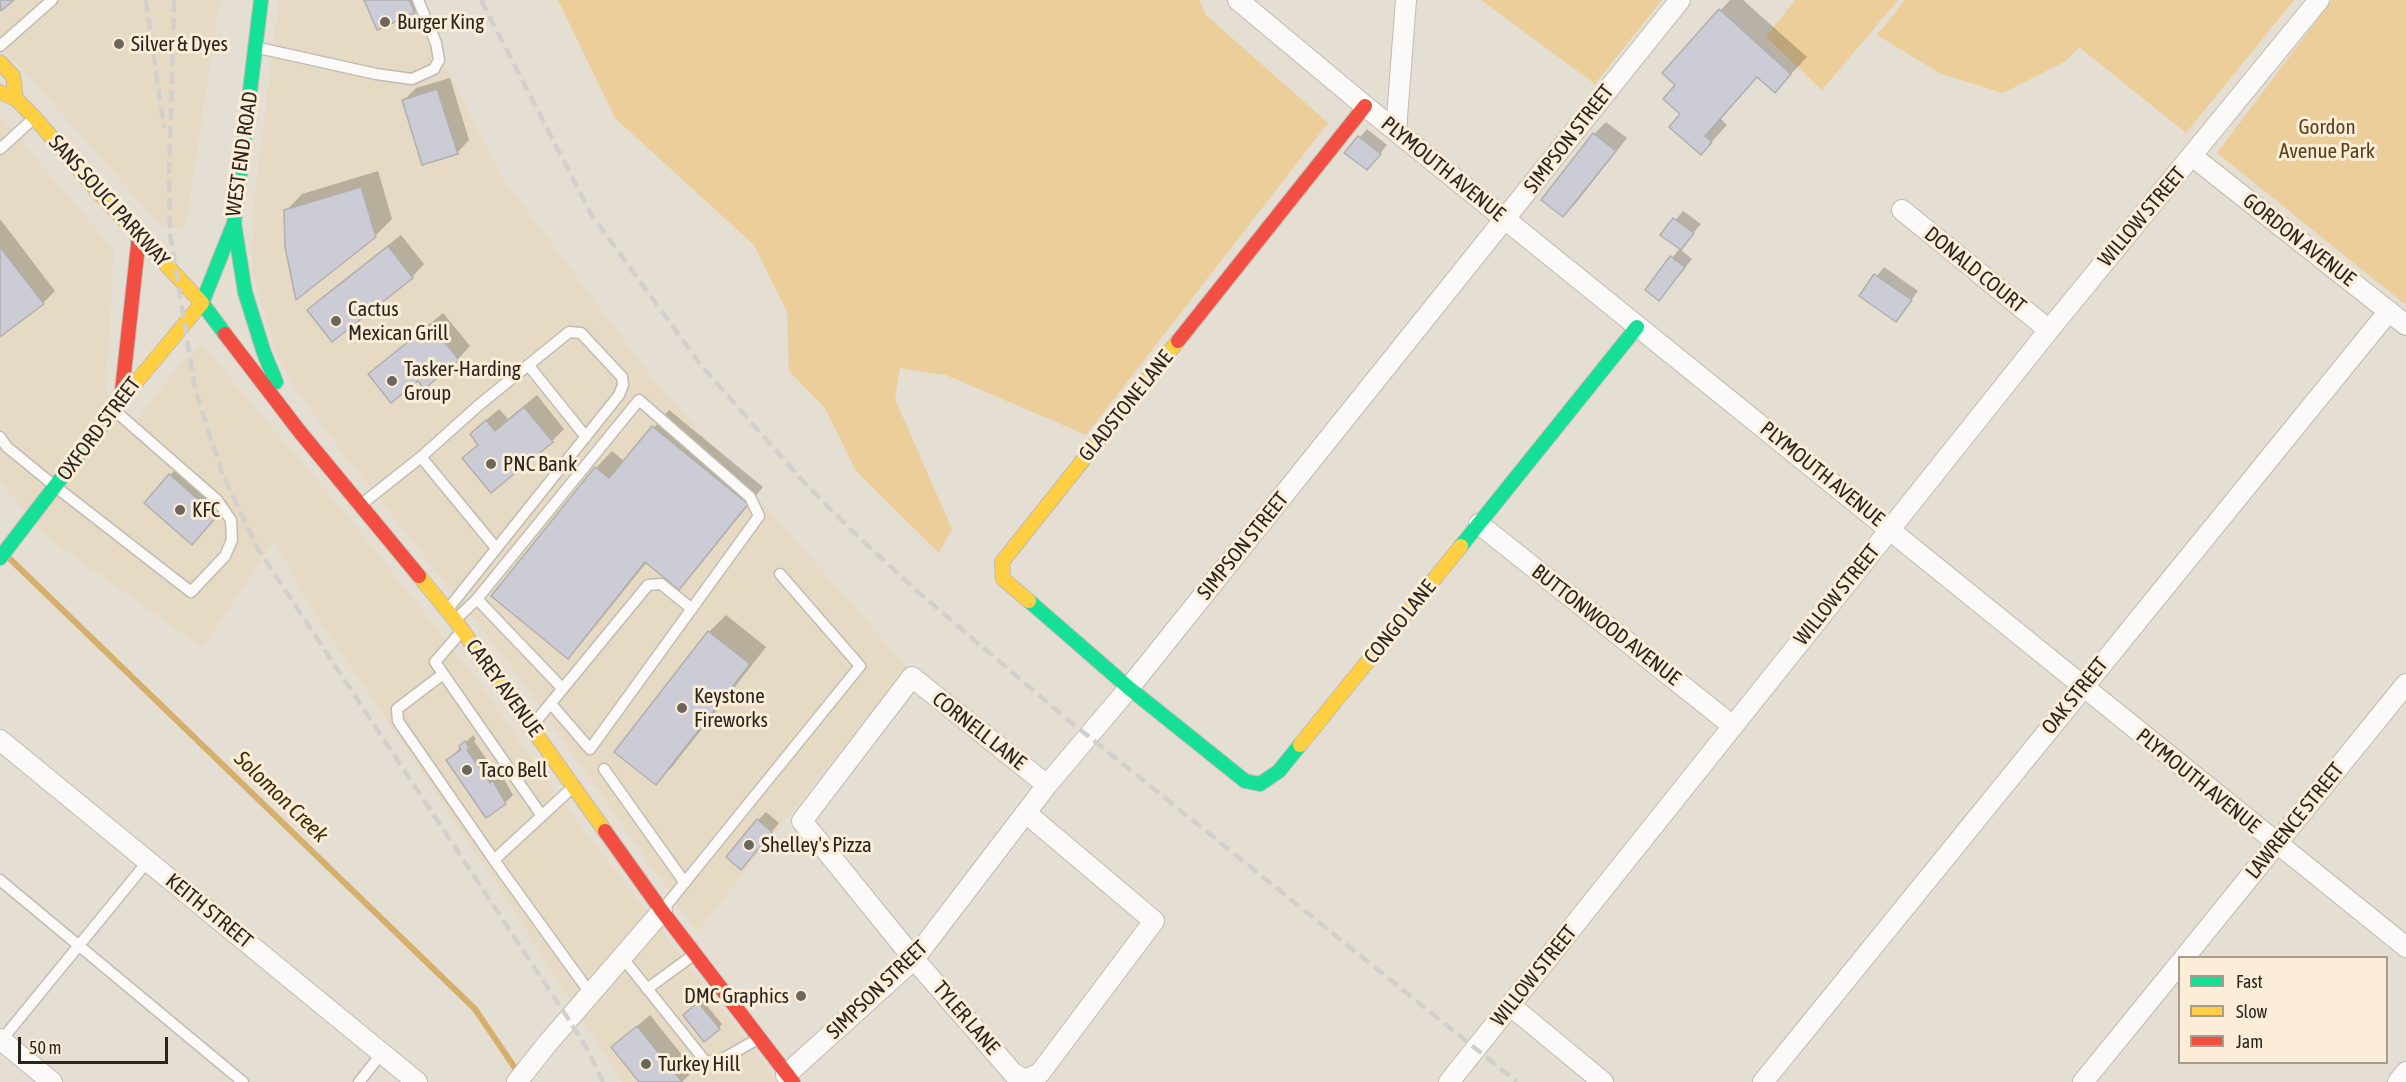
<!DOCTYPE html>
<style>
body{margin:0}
#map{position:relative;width:2406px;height:1082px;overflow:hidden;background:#e5ded2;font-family:"Asap Condensed",sans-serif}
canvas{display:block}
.legend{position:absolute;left:2178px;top:956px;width:210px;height:108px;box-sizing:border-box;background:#fbedd7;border:2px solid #a89d8d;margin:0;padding:8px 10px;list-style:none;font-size:18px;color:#2b251d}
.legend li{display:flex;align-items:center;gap:12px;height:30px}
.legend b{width:30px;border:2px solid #a89d8d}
.scale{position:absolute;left:18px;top:1037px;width:150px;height:27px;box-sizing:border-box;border:3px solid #2b251d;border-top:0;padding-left:8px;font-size:18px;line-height:21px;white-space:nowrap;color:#2b251d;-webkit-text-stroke:4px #fbedd7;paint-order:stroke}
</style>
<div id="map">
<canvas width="2406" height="1082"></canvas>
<ul class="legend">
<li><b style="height:8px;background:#16e098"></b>Fast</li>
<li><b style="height:8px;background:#ffcf43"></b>Slow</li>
<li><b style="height:8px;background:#f24e42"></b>Jam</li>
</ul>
<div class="scale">50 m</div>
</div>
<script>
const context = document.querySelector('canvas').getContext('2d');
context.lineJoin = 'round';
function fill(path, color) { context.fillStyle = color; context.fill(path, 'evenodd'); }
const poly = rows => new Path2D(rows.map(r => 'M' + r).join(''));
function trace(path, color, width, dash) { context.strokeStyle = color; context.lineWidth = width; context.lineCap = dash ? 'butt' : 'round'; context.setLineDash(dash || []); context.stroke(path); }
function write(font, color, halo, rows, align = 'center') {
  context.font = font + ' "Asap Condensed",sans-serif'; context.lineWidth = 6; context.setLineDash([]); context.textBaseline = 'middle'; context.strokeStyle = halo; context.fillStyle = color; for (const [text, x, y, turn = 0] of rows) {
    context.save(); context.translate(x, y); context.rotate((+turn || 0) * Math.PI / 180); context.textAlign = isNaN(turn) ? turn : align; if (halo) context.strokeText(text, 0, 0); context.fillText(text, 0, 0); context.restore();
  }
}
fill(poly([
 [0,0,220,0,185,230,159,224,0,44],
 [279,0,417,0,447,69,502,178,650,375,907,667,697,932,523,682,343,453,292,384,279,359,252,272,253,210],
 [0,116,114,250,106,393,136,421,178,366,202,345,346,514,479,682,555,792,778,1082,623,1082,496,883,311,608,274,540,203,648,48,538,0,482]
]), '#e7dac4');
fill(poly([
 [558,0,1199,0,1206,15,1328,123,1086,435,946,375,900,368,895,399,952,529,939,553,856,471,825,408,789,371,787,312,754,245,615,118],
 [1481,0,1662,0,1595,84],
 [1795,0,1898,0,1822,90,1766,37],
 [1905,0,2294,0,2186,133,2079,47,2066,61,2003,93,1941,74,1877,35],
 [2332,0,2406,0,2406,305,2217,153]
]), '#ecce9a');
fill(poly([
 [365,0,426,0,414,12],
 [1730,0,1743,0,1807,57,1775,91,1758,76,1720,118,1727,125,1701,153,1683,114,1678,85,1720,11],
 [450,78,469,140,457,153,403,101,416,88],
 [1606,122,1627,138,1576,203,1563,215,1594,134],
 [1367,129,1387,145,1375,160,1347,152],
 [378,171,392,219,375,236,286,211,302,194],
 [1683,211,1701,224,1680,249,1692,259,1659,299,1647,289,1680,248,1663,235],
 [0,219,55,291,43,303,0,335],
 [401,235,424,264,412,277,309,310,321,298],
 [1884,267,1918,291,1896,320,1861,296],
 [443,313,470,346,458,359,424,387,418,379,370,374],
 [537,395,564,429,552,441,464,458,479,443,472,434,484,422,499,409,508,419],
 [669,410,763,487,695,571,679,588,647,562,584,640,568,657,596,468,612,451,625,462],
 [182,463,228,503,192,543,170,475],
 [726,615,766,647,672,767,656,783,616,752,709,632],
 [473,735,476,739,474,741,498,776,501,774,513,795,505,803,448,760],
 [766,812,779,823,749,860,758,820],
 [702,1000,722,1024,719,1028,688,1012],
 [650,1015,694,1070,682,1082,641,1082,613,1047]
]), '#0003');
trace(poly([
 [8,557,475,1009,519,1074]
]), '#d5b06c', 6);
const building = poly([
 [0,0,14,0,1,11,0,0],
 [364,0,409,0,415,13,377,30,364,0],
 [1719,9,1791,74,1775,93,1757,77,1705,136,1712,142,1701,155,1669,127,1680,114,1663,99,1675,85,1662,73,1719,9],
 [437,89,458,154,422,165,402,100,437,89],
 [1593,133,1616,151,1563,217,1541,200,1593,133],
 [1358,136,1381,154,1367,170,1344,153,1358,136],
 [361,187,376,237,296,300,285,247,284,210,361,187],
 [1673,218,1694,233,1681,250,1660,235,1673,218],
 [388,246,413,278,332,342,307,310,388,246],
 [0,247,44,304,0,337,0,247],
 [1670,256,1685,267,1659,301,1645,290,1670,256],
 [1874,274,1912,300,1896,322,1859,296,1874,274],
 [430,324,459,360,424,389,418,381,391,403,368,374,430,324],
 [524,407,553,442,491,493,462,458,478,445,470,434,486,420,495,431,524,407],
 [652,426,748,504,679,590,645,562,568,659,491,596,595,467,609,478,652,426],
 [169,474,217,516,192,545,144,503,169,474],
 [708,631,750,664,656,785,614,752,708,631],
 [465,741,469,748,467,750,490,783,493,781,506,804,486,818,446,760,461,750,459,746,465,741],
 [757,819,772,832,741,870,726,857,757,819],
 [698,1002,720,1029,704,1042,683,1015,698,1002],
 [637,1026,682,1082,639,1082,611,1047,637,1026]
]);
fill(building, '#cbccd6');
trace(building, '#b1afad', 1.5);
const lane = poly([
 [0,46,52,0],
 [259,48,376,74,412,79,434,69,439,60,436,43,418,0],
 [0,149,34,118],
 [529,366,586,437],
 [0,437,7,447,56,487,191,592,225,556,232,540,231,520,217,500,114,410],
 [421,457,496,548],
 [363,503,421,457,479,405,569,332,581,333,622,377,623,385,619,395,448,609],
 [477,599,563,689],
 [457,618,477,599,639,400,750,497,759,516,590,749,552,705],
 [461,632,435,662,542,816],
 [443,674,397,709,398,721,494,860],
 [532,726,648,585,661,584,692,609],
 [604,769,685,883],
 [572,788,494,860,590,993],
 [0,880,243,1082],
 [664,908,860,666,780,574],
 [622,957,705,1061,717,1062,756,1040],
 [647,989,692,956],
 [0,1042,148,861],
 [359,1082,382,1053]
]);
const street = poly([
 [1238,0,1365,106,2406,947],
 [1396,131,1406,0],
 [2192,156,2406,325],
 [1902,210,2049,330],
 [1479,524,1733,726],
 [0,740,417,1082],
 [1026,813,1154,921,1040,1073,1025,1080,1013,1073,914,959,802,821,912,677,1047,785],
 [2184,958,2406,684],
 [1511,1006,1603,1082],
 [0,1039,52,1082],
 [786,1075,914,959,1047,785,1129,688,1680,0],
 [517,1082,547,1044,662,911],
 [1449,1082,2049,330,2319,0],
 [1763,1082,2389,311],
 [2083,1082,2180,963],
 [2398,1082,2406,1072]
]);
const fast = poly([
 [234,223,245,292,264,353,276,382],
 [225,334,202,303,234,223,261,0],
 [1461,546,1637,327],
 [0,558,118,404],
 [1029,601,1129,688,1245,781,1260,784,1279,771,1300,745]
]);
const slow = poly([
 [0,62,13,76,16,99],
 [0,92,16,99,35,118,100,194,202,303,118,404],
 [419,576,455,620,605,831],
 [1029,601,1003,579,1002,562,1178,341],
 [1300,745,1461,546]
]);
const jam = poly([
 [225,334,300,432,419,576],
 [1178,341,1365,106],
 [121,400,139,236],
 [605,831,662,911,793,1082]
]);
trace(lane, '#c1bbb1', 13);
trace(street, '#c1bbb1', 22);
trace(fast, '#c1bbb1', 16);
trace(slow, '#c1bbb1', 16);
trace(jam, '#c1bbb1', 16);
trace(lane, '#fbfaf8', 10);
trace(street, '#fbfaf8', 20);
trace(fast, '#16e098', 14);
trace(slow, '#ffcf43', 14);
trace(jam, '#f24e42', 14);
trace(poly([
 [146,0,164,128],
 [174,0,169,176,170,234,195,389,222,473,258,549,569,1020,586,1047,603,1082],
 [481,0,591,214,700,364,802,480,851,530,917,591,1067,719,1517,1082]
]), '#d2d0cc', 4.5, [12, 6]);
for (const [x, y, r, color] of [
 [385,22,6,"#6c665c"],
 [119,44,6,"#6c665c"],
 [336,321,6,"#6c665c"],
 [392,381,6,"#6c665c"],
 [491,464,6,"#6c665c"],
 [180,510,6,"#6c665c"],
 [682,708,6,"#6c665c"],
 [467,770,6,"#6c665c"],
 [749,845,6,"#6c665c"],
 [801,996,6,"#6c665c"],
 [646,1064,6,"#6c665c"]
]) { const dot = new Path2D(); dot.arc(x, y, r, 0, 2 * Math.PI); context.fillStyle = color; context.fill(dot); trace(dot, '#fbedd7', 2); }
write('21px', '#2b251d', '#fbedd7', [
 ["Burger King",397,22],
 ["Silver & Dyes",131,44],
 ["Cactus",348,309],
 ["Mexican Grill",348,333],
 ["Tasker-Harding",404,369],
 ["Group",404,393],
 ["PNC Bank",503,464],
 ["KFC",192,510],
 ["Keystone",694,696],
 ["Fireworks",694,720],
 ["Taco Bell",479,770],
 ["Shelley's Pizza",761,845],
 ["DMC Graphics",789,996,"right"],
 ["Turkey Hill",658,1064]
], 'left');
write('21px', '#58421d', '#fbedd7', [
 ["Gordon",2327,127],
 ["Avenue Park",2327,151]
]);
write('21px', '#2b251d', '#fbedd7', [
 ["SIMPSON STREET",1569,139,-52],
 ["WEST END ROAD",242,154,-82],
 ["PLYMOUTH AVENUE",1443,169,39],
 ["SANS SOUCI PARKWAY",109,201,48],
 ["WILLOW STREET",2142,217,-50],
 ["GORDON AVENUE",2299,240,38],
 ["DONALD COURT",1975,270,39],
 ["GLADSTONE LANE",1126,406,-51],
 ["OXFORD STREET",99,429,-53],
 ["PLYMOUTH AVENUE",1822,474,39],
 ["SIMPSON STREET",1243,546,-51],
 ["WILLOW STREET",1837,595,-51],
 ["CONGO LANE",1400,622,-51],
 ["BUTTONWOOD AVENUE",1606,625,38],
 ["CAREY AVENUE",504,688,54],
 ["OAK STREET",2075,696,-51],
 ["CORNELL LANE",979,731,38],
 ["PLYMOUTH AVENUE",2198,781,39],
 ["LAWRENCE STREET",2295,821,-51],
 ["KEITH STREET",209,911,39],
 ["WILLOW STREET",1534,976,-51],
 ["SIMPSON STREET",877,990,-44],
 ["TYLER LANE",966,1018,49]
]);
write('italic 22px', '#432e06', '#fbedd7', [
 ["Solomon Creek",281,797,44]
]);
</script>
